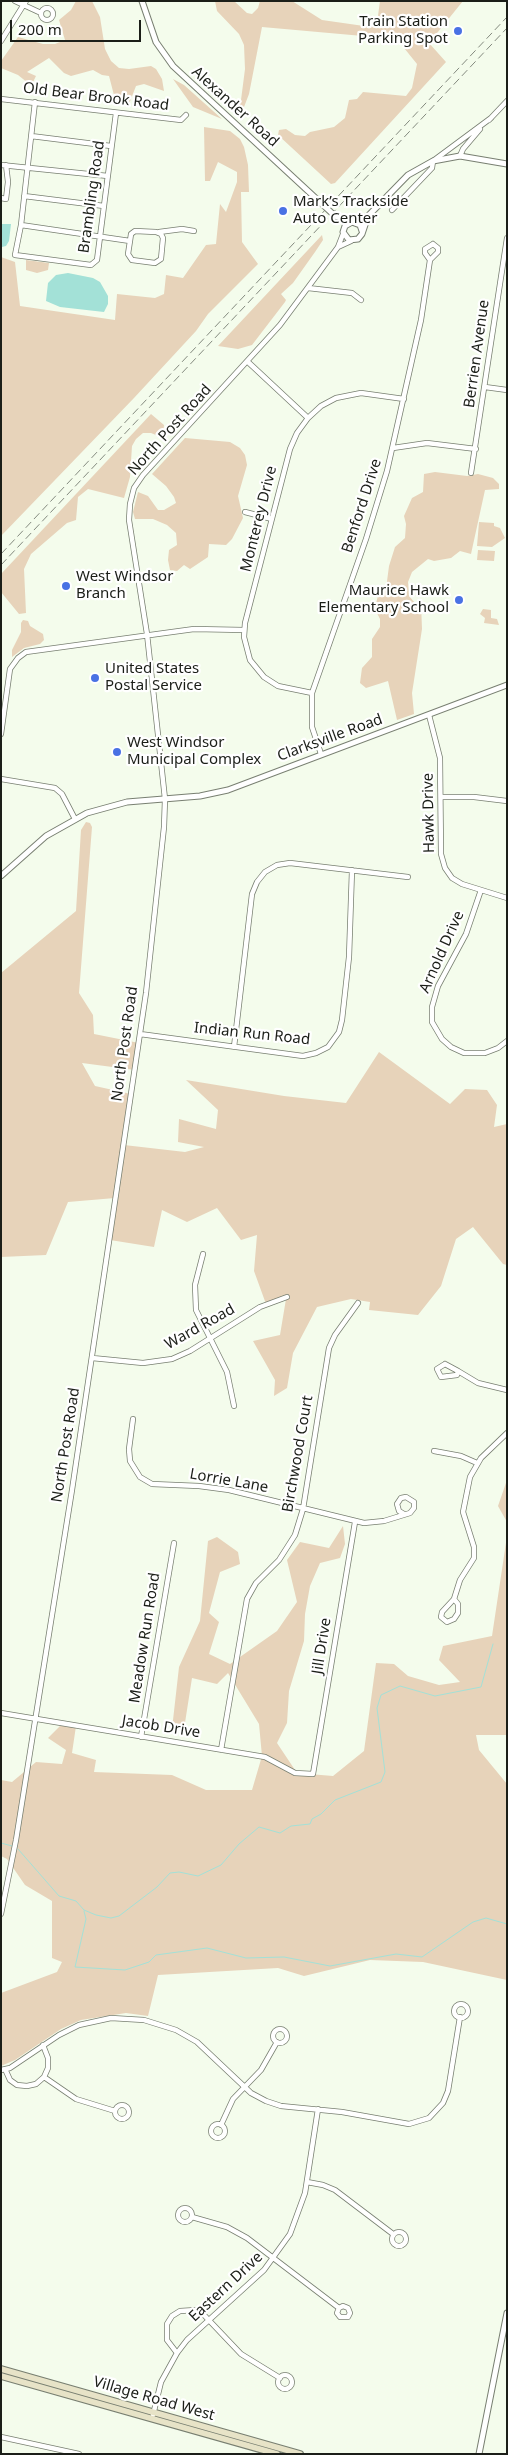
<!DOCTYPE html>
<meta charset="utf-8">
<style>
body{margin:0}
#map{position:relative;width:508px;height:2455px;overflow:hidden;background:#f4fcec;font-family:"Noto Sans",sans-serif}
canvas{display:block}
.frame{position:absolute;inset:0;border:2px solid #1b1e18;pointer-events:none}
.scale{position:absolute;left:10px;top:20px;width:131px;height:22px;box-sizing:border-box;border:2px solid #1b1e18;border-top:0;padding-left:6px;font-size:15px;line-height:18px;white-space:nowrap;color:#1b1e18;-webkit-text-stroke:4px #fff;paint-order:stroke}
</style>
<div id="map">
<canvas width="508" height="2455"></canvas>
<div class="frame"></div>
<div class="scale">200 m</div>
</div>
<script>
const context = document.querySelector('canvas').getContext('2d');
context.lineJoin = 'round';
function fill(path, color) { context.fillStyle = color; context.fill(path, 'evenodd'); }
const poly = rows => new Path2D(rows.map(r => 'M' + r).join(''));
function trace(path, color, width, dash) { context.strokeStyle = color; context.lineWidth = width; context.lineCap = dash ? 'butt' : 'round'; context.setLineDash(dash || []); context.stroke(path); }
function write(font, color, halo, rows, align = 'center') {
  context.font = font + ' "Noto Sans",sans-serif'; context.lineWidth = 4.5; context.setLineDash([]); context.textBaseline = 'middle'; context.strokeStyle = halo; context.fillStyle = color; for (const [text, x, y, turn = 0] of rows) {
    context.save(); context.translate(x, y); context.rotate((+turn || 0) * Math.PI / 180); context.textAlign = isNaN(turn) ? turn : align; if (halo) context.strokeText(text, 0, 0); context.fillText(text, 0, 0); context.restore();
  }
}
fill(poly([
 [76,1,92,1,100,17,105,49,111,61,119,68,129,69,151,66,156,69,162,79,164,91,144,84,136,86,129,104,124,106,115,99,109,76,102,75,93,70,71,76,64,73,49,58,27,72,36,76,33,82,28,83,18,75,1,68,1,61,18,37,43,44,55,44,65,40,59,20,71,10],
 [215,1,234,1,247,13,252,14,258,8,260,1,292,1,322,20,371,27,377,23,380,1,463,1,429,43,446,62,335,183,331,184,278,135,279,130,286,129,295,135,305,136,310,132,334,127,345,118,349,100,357,99,363,92,406,96,412,88,417,64,400,43,374,37,262,27,249,94,244,107,240,109,238,106,241,100,245,69,244,45,239,34,217,11],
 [173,79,184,85,222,119,193,107],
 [204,127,230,131,240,139,244,147,248,165,249,192,241,192,242,242,258,264,208,314,196,331,134,398,1,536,1,257,15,262,20,306,115,320,117,294,155,298,164,294,166,275,183,278,206,245,216,244,220,204,226,212,237,182,237,172,218,162,210,181,205,181],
 [322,235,323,240,315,252,293,283,281,294,286,300,285,302,252,345,238,349,218,346],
 [26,260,49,263,48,270,37,273,26,270],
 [151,414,164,425,163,434,161,437,151,433,143,433,136,439,132,446,130,477,124,498,88,489,78,497,76,520,67,523,31,554,24,569,26,613,19,614,1,592,1,574],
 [185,438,230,442,240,448,245,455,247,465,238,496,243,518,232,539,226,545,209,544,208,557,190,569,184,565,177,571,170,570,168,560,169,550,177,545,176,533,167,525,153,519,135,519,133,512,138,492,148,496,158,510,164,510,176,503,174,497,166,486,152,474],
 [435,472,467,476,478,474,493,478,499,484,499,489,485,490,471,554,460,551,451,558,434,561,428,559,412,572,408,582,409,596,415,603,421,604,422,629,412,693,414,714,397,720,388,681,366,688,360,683,362,668,372,657,372,639,380,627,380,619,375,609,378,595,386,589,389,566,395,547,405,538,406,524,404,516,412,498,423,492,424,474],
 [479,522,494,523,494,526,500,528,505,538,492,547,477,546],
 [478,550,495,551,494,561,477,560],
 [483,609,491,610,491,618,497,619,499,625,484,623,485,618,480,614],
 [23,620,28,621,30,626,43,634,44,640,40,644,24,648,12,657,12,650,21,632,21,623],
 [86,822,90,823,92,827,79,993,93,1015,94,1034,139,1043,135,1070,82,1063,95,1086,131,1094,124,1145,185,1152,204,1147,178,1142,179,1119,216,1129,218,1110,186,1080,284,1096,346,1103,379,1052,450,1104,465,1089,487,1090,497,1105,494,1127,507,1124,507,1265,503,1264,473,1227,456,1239,441,1286,418,1315,369,1310,370,1302,351,1299,317,1307,293,1353,287,1388,274,1396,275,1380,253,1341,280,1335,286,1299,266,1304,254,1271,257,1235,241,1240,217,1208,187,1222,162,1210,154,1247,110,1240,115,1198,68,1202,46,1255,1,1257,1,973,76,911,81,830],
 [507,1480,507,1522,498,1506],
 [343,1526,345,1544,340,1558,320,1563,310,1586,305,1614,304,1641,289,1691,287,1723,277,1743,297,1773,333,1776,364,1751,376,1663,394,1664,408,1676,439,1685,460,1682,439,1660,443,1646,492,1636,507,1536,507,1735,476,1735,479,1750,507,1784,507,1980,423,1962,370,1960,304,1976,278,1968,158,1975,148,2016,126,2013,81,2020,61,2029,15,2060,1,2066,1,1993,57,1972,62,1962,52,1958,52,1901,25,1885,7,1859,1,1856,1,1780,12,1782,36,1762,62,1764,66,1750,48,1738,60,1726,76,1726,72,1753,96,1760,94,1772,172,1775,206,1790,252,1790,262,1756,259,1724,228,1673,217,1684,192,1678,184,1729,172,1729,179,1667,200,1621,208,1541,217,1537,238,1552,240,1564,220,1572,209,1613,219,1622,209,1654,230,1664,277,1631,297,1602,287,1560,300,1542,329,1548]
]), '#e7d3ba');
fill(poly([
 [1,224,11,224,9,241,6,246,2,247],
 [68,273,93,278,100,282,108,296,108,304,104,312,60,307,46,301,48,283,56,275]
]), '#a3e1d7');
trace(poly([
 [1,1843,12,1846],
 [18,1849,59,1896,76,1901,84,1910,96,1915,111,1918,119,1916,157,1887,170,1873,179,1872,198,1876,221,1865,239,1844,259,1827,280,1833,291,1826,310,1824,312,1819,321,1814,335,1800,381,1782,385,1772,377,1708,381,1695,400,1686,435,1696,481,1687,493,1644],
 [84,1911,86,1919,75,1967,125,1970,149,1962,156,1955,207,1948,246,1958,284,1957,330,1966,396,1954,422,1957,473,1922,486,1918,507,1924]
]), '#a3e1d7', 1);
const minor = poly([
 [15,1,41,13],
 '41 14a6 6 0 1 1 12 0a6 6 0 1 1-12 0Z',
 [1,41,26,1],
 [1,99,181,120,186,115],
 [35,102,21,225,15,255,91,265,97,260,116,113],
 [489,120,507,101],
 [31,136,111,146],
 [460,156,463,149,480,129],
 [1,165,108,176],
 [24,196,104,206],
 [1,198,6,199,8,182,6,165],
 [392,210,432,168,433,161,491,118],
 [21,225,130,241,131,234,135,231,156,232,161,234,163,238,161,259,155,263,132,260,128,254,130,241],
 [159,232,182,229,194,231],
 [433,244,438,248,438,252,430,260,425,253,425,249,433,244],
 [338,247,351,241],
 [308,288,352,293,361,300],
 [248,362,308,418],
 [485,387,507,390],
 [393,448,427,443,476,449],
 [471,473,507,238],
 [245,512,272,519],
 [312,693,278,686,264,677,250,660,244,637,245,623,290,449,297,433,308,418,321,406,336,398,361,393,404,399],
 [429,715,440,758,441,854,445,868,452,878,462,884,507,898],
 [1,734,10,669,18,658,26,652,194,629,244,630],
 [321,754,312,727,312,693,366,539,387,471,421,320,430,260],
 [1,779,55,788,62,794,75,819],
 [441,797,474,797,507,801],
 [481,890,466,934,438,986,432,1007,432,1022,442,1039,451,1047,464,1053,485,1053,498,1048,507,1041],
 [140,1034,303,1056,316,1053,328,1047,339,1032,342,1020,349,957,352,870],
 [234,1047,252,894,257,882,265,872,277,865,290,863,408,877],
 [203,1254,195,1285,196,1310,227,1372,234,1406],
 [92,1358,143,1363,172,1359,190,1351,260,1307,287,1297],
 [445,1364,458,1371,457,1375,441,1377,437,1369,445,1364],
 [458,1371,478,1383,507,1390],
 [133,1419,129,1449,130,1461,140,1477,152,1484,199,1486,229,1490,364,1523,384,1521,410,1513,414,1508,414,1502,406,1497,401,1498,397,1504,399,1511,404,1514],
 [434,1451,461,1456,477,1463],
 [454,1599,458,1604,458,1613,454,1619,447,1622,441,1617,442,1612,454,1599,460,1580,474,1558,474,1547,463,1512,470,1477,481,1458,507,1433],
 [1,1713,265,1757,295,1773,313,1774,355,1522],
 [141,1737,174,1543],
 [221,1750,247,1599,256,1583,279,1560,295,1535,303,1509,329,1348,335,1335,358,1303],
 [1,1914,16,1840,72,1490,146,993,164,827,165,799,147,634,129,520,130,504,134,488,143,475,280,325,338,247,343,234],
 '454 2011a7 7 0 1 1 14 0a7 7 0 1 1-14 0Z',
 '273 2036a7 7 0 1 1 14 0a7 7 0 1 1-14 0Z',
 [5,2069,10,2080,17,2085,27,2086,36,2084,44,2077,48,2068,48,2058,43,2045],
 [1,2070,10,2068,59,2035,79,2025,111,2018,144,2020,176,2030,197,2042,251,2093,266,2101,281,2106,342,2112,409,2124,429,2118,443,2103,448,2091,460,2017],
 [44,2077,76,2099,115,2111],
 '115 2112a7 7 0 1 1 14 0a7 7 0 1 1-14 0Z',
 '211 2131a7 7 0 1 1 14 0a7 7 0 1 1-14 0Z',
 [221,2125,233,2099,261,2070,277,2042],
 [307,2182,323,2185,335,2190,393,2234],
 '178 2215a7 7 0 1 1 14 0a7 7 0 1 1-14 0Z',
 [192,2217,227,2227,247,2238,339,2308,343,2306,348,2308,350,2313,348,2317,340,2317,337,2313,339,2308],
 '392 2239a7 7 0 1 1 14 0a7 7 0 1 1-14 0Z',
 [177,2353,167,2340,167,2324,172,2316,180,2311,196,2310,204,2315,241,2354,280,2378],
 '278 2382a7 7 0 1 1 14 0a7 7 0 1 1-14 0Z',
 [153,2415,161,2382,177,2353,187,2340,264,2270,290,2234,305,2193,318,2109],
 [1,2437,79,2454]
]);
const tertiary = poly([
 [142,1,156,42,173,66,321,203],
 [335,216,351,222],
 [354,222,368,216,408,175,433,161,460,156,507,164],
 [362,231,360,225,352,222,345,226,343,232,349,240,358,239,362,234,368,216],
 [1,876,46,836,87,813,127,802,200,796,228,790,507,685],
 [479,2454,507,2313]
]);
const secondary = poly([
 [1,2369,300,2454],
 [1,2376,277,2454]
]);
trace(minor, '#787f71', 6);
trace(tertiary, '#787f71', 7);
trace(secondary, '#787f71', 8);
trace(minor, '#fff', 4.5);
trace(tertiary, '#fff', 5);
trace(secondary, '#e7e3c7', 5.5);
trace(poly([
 [1,554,507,17],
 [1,565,507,28]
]), '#83897e', 1, [8, 4]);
const tertiaryBridge = poly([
 [321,203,335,216]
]);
trace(tertiaryBridge, '#787f71', 7, []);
trace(tertiaryBridge, '#fff', 5);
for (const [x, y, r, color] of [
 [458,31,5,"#4971e4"],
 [283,211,5,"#4971e4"],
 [66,586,5,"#4971e4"],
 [459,600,5,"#4971e4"],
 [95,678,5,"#4971e4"],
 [117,752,5,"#4971e4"]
]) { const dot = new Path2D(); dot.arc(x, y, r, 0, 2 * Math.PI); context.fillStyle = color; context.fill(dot); trace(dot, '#fff', 2); }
write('15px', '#1b1e18', '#fff', [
 ["Train Station",448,22,"right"],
 ["Parking Spot",448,39,"right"],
 ["Mark’s Trackside",293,202],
 ["Auto Center",293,219],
 ["West Windsor",76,577],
 ["Branch",76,594],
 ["Maurice Hawk",449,591,"right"],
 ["Elementary School",449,608,"right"],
 ["United States",105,669],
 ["Postal Service",105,686],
 ["West Windsor",127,743],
 ["Municipal Complex",127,760]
], 'left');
write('15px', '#1b1e18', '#fff', [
 ["Old Bear Brook Road",96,97,7],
 ["Alexander Road",235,107,42],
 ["Brambling Road",92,197,-82],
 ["Berrien Avenue",477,354,-82],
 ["North Post Road",170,430,-48],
 ["Benford Drive",362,506,-72],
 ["Monterey Drive",259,519,-76],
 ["Clarksville Road",330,738,-20],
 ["Hawk Drive",429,813,-91],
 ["Arnold Drive",442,952,-66],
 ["Indian Run Road",252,1034,6],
 ["North Post Road",125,1044,-82],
 ["Ward Road",200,1327,-29],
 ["North Post Road",66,1445,-81],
 ["Birchwood Court",298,1454,-80],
 ["Lorrie Lane",229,1481,10],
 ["Meadow Run Road",145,1638,-81],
 ["Jill Drive",322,1646,-81],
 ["Jacob Drive",161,1727,9],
 ["Eastern Drive",226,2287,-43],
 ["Village Road West",154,2399,16]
]);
</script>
